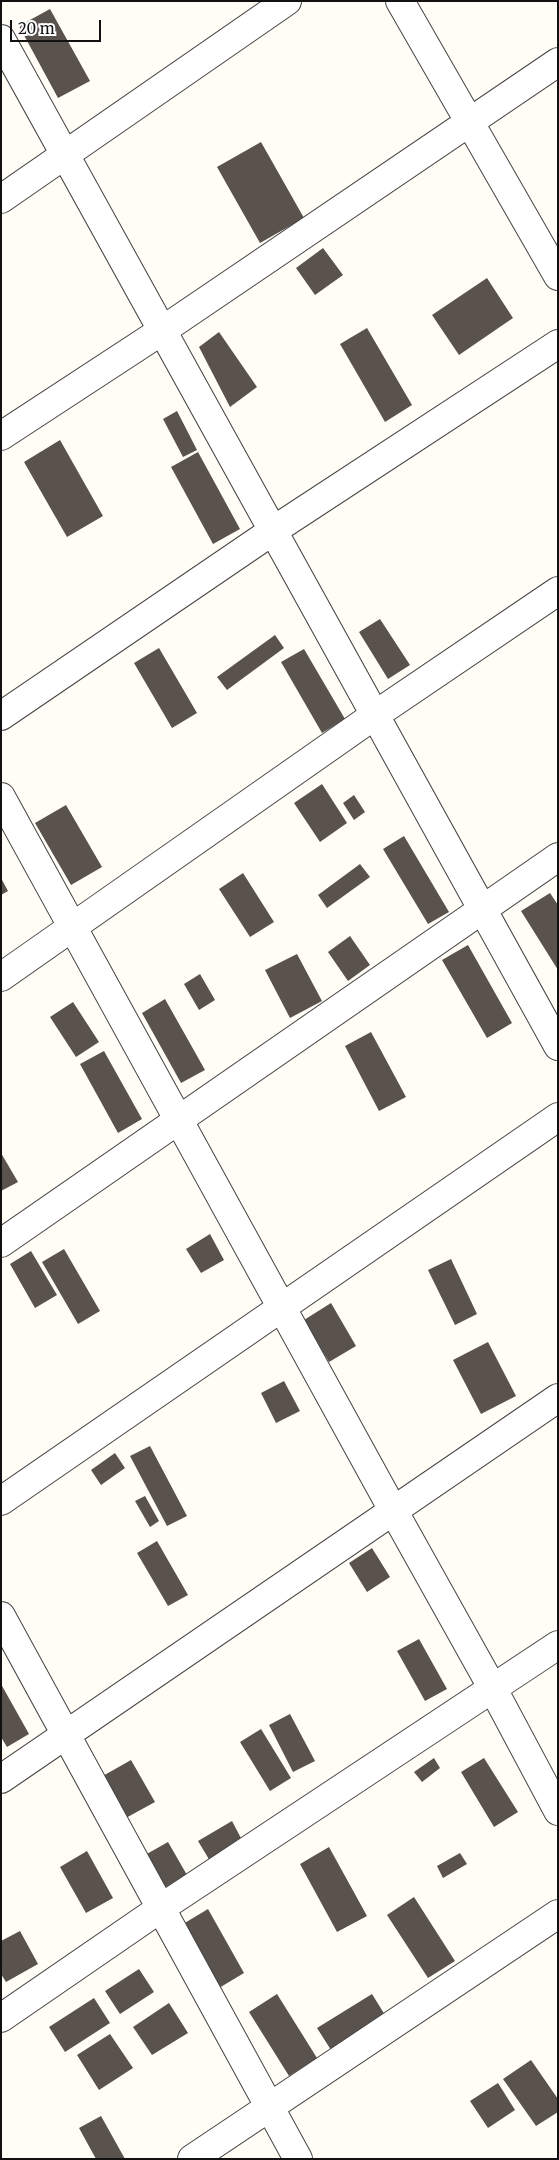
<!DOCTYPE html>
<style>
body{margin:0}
#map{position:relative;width:559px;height:2160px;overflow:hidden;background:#fffdf5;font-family:Merriweather,serif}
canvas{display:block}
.frame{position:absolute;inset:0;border:2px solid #111;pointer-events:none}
.scale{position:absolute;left:10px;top:20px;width:91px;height:22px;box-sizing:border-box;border:2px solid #111;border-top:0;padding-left:6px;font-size:15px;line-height:18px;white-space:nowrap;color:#111;-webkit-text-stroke:4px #fff;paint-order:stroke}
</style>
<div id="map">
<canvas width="559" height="2160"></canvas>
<div class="frame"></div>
<div class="scale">20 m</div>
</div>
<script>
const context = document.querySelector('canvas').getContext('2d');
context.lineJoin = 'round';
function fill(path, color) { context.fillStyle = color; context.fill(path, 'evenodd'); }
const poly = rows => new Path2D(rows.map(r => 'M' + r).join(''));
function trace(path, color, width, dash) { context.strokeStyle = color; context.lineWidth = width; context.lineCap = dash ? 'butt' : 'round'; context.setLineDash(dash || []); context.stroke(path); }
fill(poly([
 [50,9,90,81,58,98,19,26],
 [261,142,304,218,260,243,217,167],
 [323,248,343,275,315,295,296,268],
 [487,278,513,318,459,355,432,315],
 [367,328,412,405,385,422,340,344],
 [219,332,257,387,230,407,199,347],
 [177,411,197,450,183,457,163,419],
 [60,440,103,516,67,537,24,462],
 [198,452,240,529,213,544,171,467],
 [380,619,410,665,388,679,359,632],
 [275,635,284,648,227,690,217,677],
 [159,648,197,713,172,728,134,663],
 [304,649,345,719,322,733,281,662],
 [322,784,347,823,320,842,294,803],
 [354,795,365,812,354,820,343,803],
 [66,805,102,867,71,885,35,823],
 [404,836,449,912,428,924,383,849],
 [360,864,370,877,327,908,318,895],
 [243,873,274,922,250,937,219,889],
 [1,878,8,891,1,895],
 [550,893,558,905,558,970,521,911],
 [350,936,370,965,348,981,328,952],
 [468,945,512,1023,487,1038,442,960],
 [297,954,322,1001,290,1018,265,970],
 [200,974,215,1000,199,1010,184,984],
 [165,999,205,1070,181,1083,142,1013],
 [73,1002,99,1042,76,1057,50,1017],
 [371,1032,406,1097,379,1111,345,1046],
 [104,1051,142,1119,118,1133,80,1064],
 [1,1153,18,1182,1,1191],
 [210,1234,224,1260,201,1273,186,1249],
 [64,1249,100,1311,78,1324,42,1262],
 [31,1251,57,1295,35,1308,10,1264],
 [451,1259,477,1314,455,1325,428,1270],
 [331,1303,356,1346,329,1362,304,1320],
 [488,1342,516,1396,481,1414,453,1360],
 [284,1381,300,1411,276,1423,261,1393],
 [150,1446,187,1516,167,1526,130,1456],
 [115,1453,125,1468,101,1485,91,1470],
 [145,1496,159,1521,150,1527,135,1501],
 [157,1541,188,1595,168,1606,137,1553],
 [372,1548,390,1577,367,1592,349,1563],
 [419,1639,447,1689,425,1701,397,1651],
 [1,1684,29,1734,7,1747,1,1737],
 [290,1714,315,1761,293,1772,269,1725],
 [261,1729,291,1778,270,1791,240,1742],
 [434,1758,440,1768,422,1782,414,1772],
 [484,1758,518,1812,494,1827,461,1772],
 [131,1760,155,1802,124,1819,101,1777],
 [232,1821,243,1842,210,1861,198,1841],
 [168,1842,187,1875,164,1888,145,1855],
 [329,1847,367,1916,337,1932,300,1864],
 [87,1851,113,1898,86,1913,60,1867],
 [460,1853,467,1864,443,1878,437,1866],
 [414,1897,455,1961,428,1978,387,1915],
 [208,1909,244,1973,219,1988,183,1924],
 [20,1931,38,1964,6,1982,1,1974,1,1941],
 [139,1969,154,1992,120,2014,105,1991],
 [277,1994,317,2058,289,2076,249,2012],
 [372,1994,385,2015,331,2050,317,2028],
 [94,1998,110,2023,65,2052,49,2027],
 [169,2003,188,2033,152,2055,133,2027],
 [110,2034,133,2068,99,2090,77,2055],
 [531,2060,558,2099,558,2112,536,2126,503,2079],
 [498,2083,515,2110,488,2128,470,2101],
 [101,2116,125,2159,96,2159,79,2128]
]), '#5a524d');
const street = poly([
 [400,1,558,276],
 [1,39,558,1046],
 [1,199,287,1],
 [1,436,163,330,558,62],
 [1,716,274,530,558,344],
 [1,797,393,1510,493,1689,558,1811],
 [1,977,375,715,558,591],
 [1,1243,558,857],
 [1,1501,558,1117],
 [1,1616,298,2159],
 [1,1779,558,1398],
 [1,2018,161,1908,558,1645],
 [192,2159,558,1914]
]);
trace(street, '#444', 30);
trace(street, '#fff', 28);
</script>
